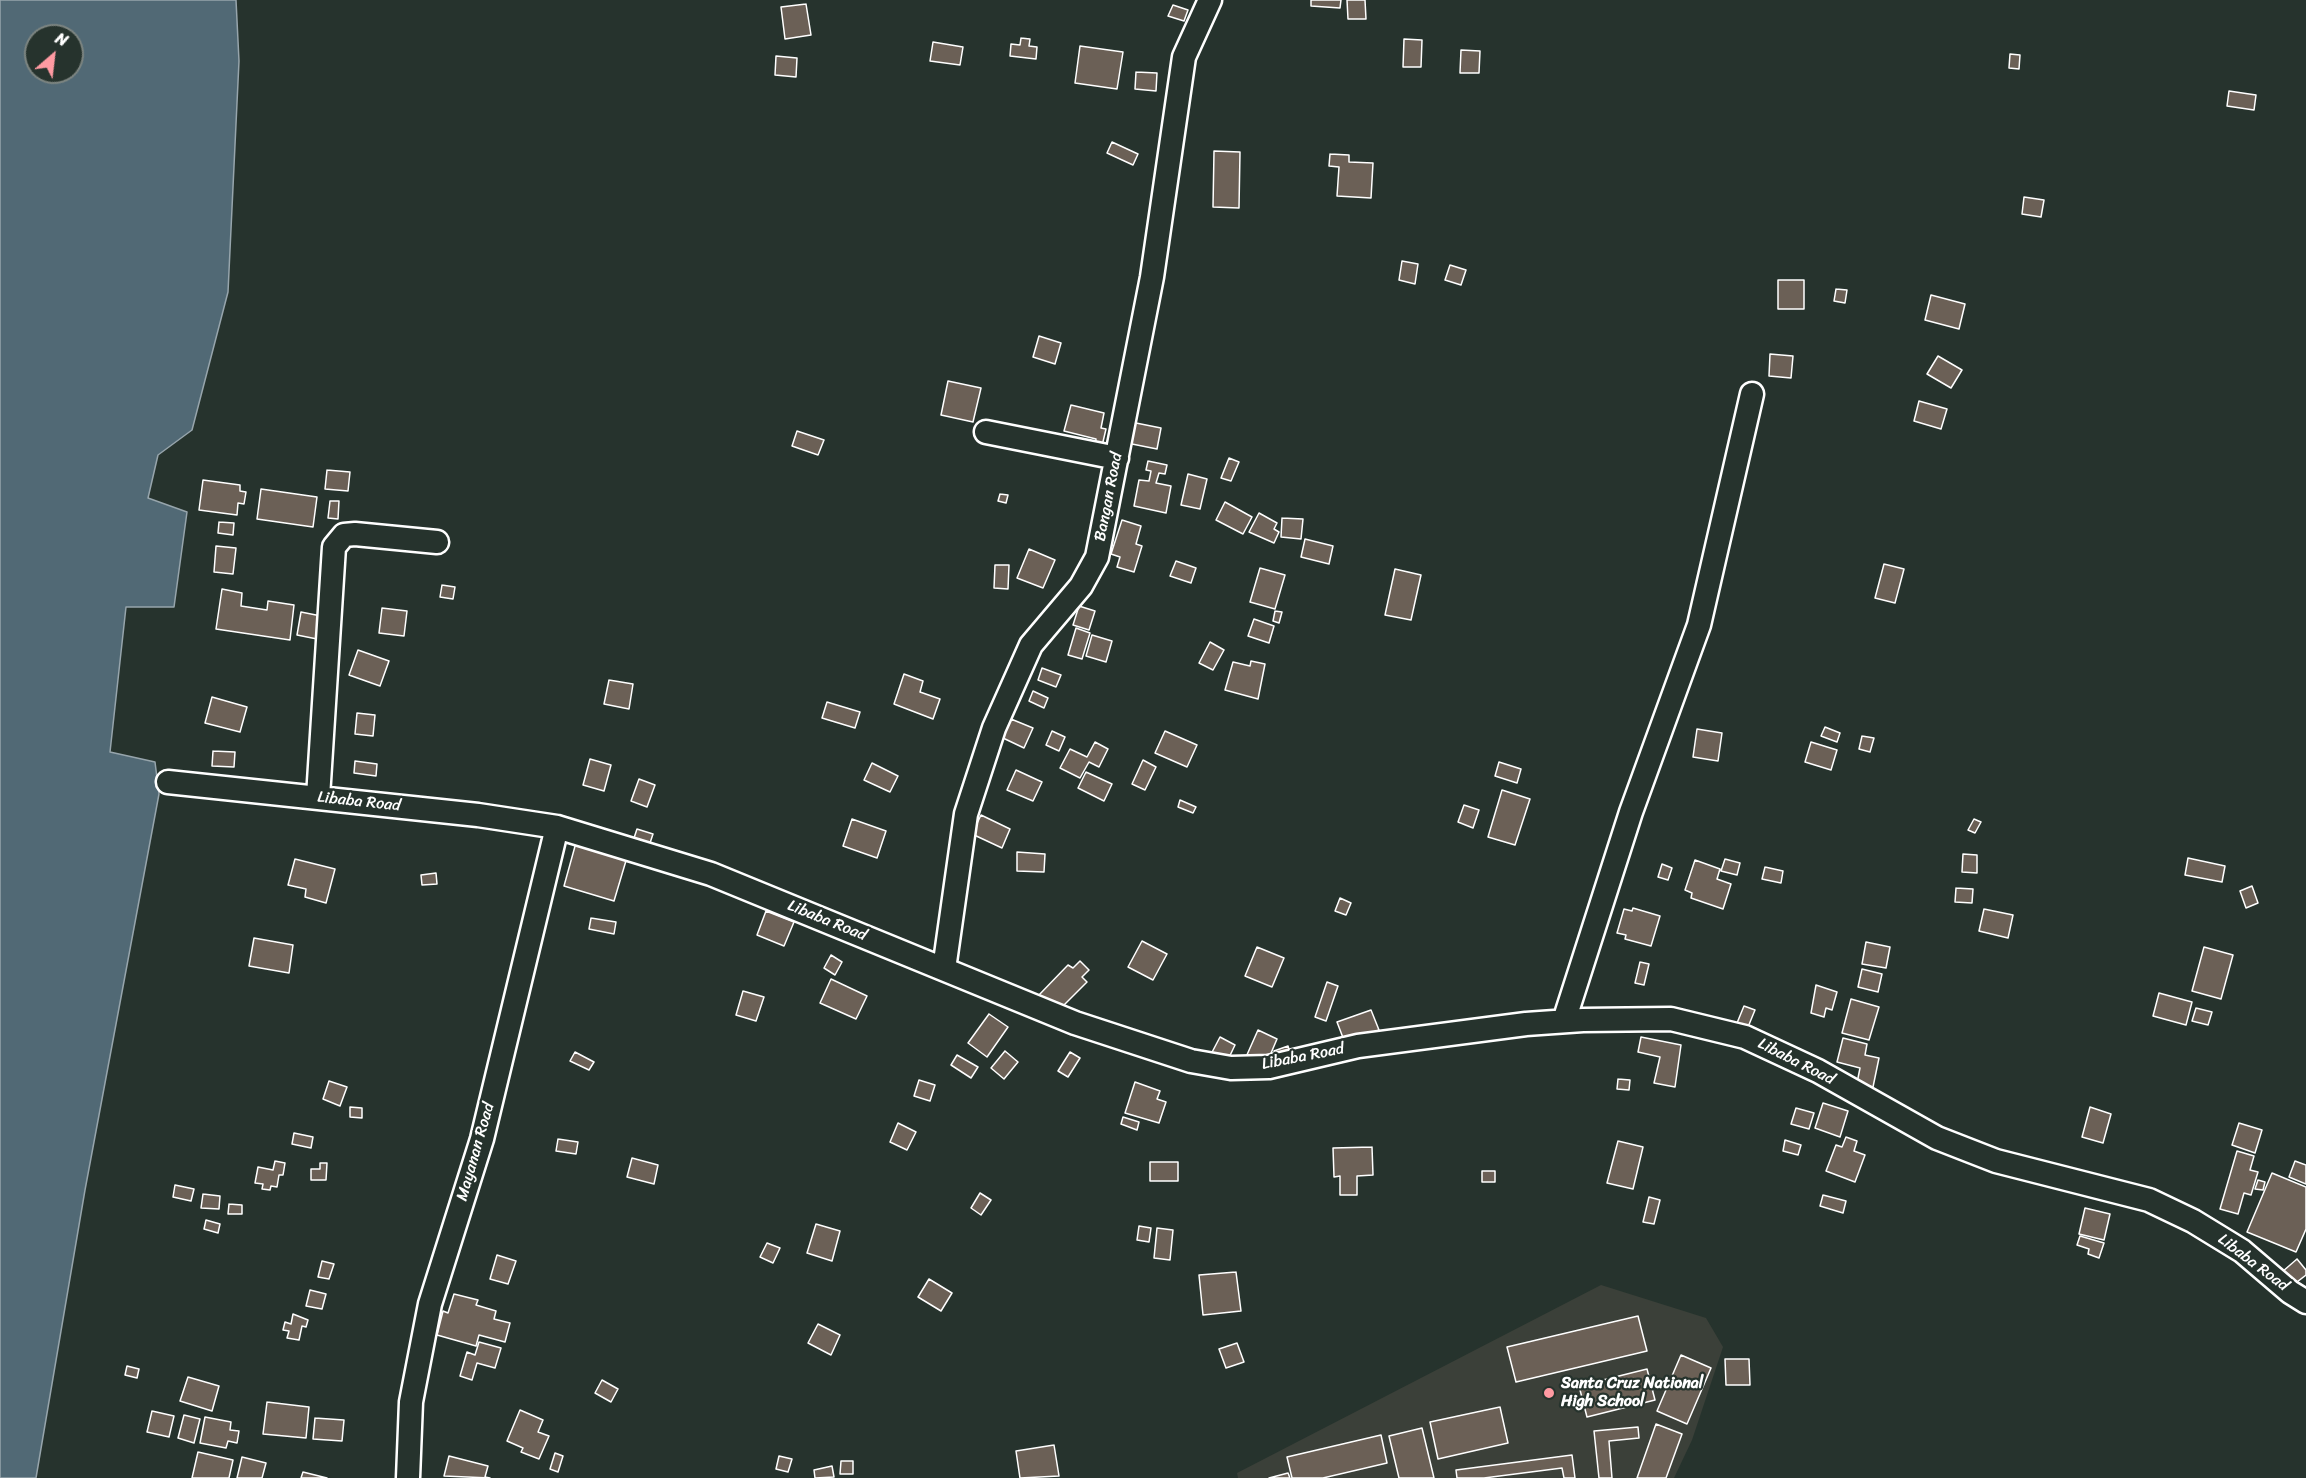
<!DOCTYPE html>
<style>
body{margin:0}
#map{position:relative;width:2306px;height:1478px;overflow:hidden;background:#26332d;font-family:Sriracha,sans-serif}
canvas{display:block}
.north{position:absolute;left:24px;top:24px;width:60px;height:60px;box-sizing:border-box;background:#26332d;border:2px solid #7d8581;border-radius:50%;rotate:28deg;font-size:16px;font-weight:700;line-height:24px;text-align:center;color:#fff}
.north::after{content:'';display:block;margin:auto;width:21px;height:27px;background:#ff9aa2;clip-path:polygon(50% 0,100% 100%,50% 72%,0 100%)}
</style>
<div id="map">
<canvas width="2306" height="1478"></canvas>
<div class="north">N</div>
</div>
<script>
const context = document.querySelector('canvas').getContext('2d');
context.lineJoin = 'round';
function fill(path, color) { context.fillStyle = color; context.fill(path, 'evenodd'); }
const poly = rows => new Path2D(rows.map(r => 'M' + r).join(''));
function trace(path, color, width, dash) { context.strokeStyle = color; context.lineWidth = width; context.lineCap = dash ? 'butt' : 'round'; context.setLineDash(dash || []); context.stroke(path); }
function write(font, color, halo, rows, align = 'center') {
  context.font = font + ' Sriracha,sans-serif'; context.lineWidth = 4.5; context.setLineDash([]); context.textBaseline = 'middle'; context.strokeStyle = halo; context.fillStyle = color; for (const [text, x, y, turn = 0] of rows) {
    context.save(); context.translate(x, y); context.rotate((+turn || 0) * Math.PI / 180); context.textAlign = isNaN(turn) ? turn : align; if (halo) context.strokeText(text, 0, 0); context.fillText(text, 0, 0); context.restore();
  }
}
fill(poly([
 [1601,1285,1706,1318,1723,1347,1692,1440,1674,1478,1238,1478,1237,1473]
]), '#3b4039');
const water = poly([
 [0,0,236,0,239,61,228,292,192,430,158,455,148,498,187,512,174,607,126,607,110,752,155,762,159,794,85,1190,36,1478,0,1478,0,0],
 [36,36,72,36,72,72,36,72,36,36]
]);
fill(water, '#516975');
trace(water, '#97a5ac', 1.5);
const building = poly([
 [1311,0,1341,0,1340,8,1311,6,1311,0],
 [1347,0,1365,0,1366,19,1348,19,1347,0],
 [806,4,811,35,785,39,781,7,806,4],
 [1173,5,1188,10,1184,21,1168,16,1173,5],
 [1021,38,1030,39,1029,46,1037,47,1036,59,1010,56,1011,44,1020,45,1021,38],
 [1404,39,1422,40,1421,67,1403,67,1404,39],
 [933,42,963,47,960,65,930,61,933,42],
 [1080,46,1123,52,1117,89,1075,83,1080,46],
 [1461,50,1480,51,1479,73,1460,73,1461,50],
 [2010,54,2020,55,2019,69,2009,68,2010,54],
 [776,56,797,58,796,77,775,75,776,56],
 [1136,72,1157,73,1156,91,1135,89,1136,72],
 [2229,91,2256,95,2254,110,2227,106,2229,91],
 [1112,142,1138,154,1133,165,1107,153,1112,142],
 [1214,151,1240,152,1239,208,1213,207,1214,151],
 [1330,154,1349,155,1349,162,1373,163,1371,198,1337,196,1339,167,1329,166,1330,154],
 [2024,197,2044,200,2041,217,2022,214,2024,197],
 [1402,261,1418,264,1415,284,1399,280,1402,261],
 [1450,265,1466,270,1461,285,1445,280,1450,265],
 [1778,280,1804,280,1804,309,1778,309,1778,280],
 [1836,289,1847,290,1845,303,1834,301,1836,289],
 [1931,295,1965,304,1959,329,1925,320,1931,295],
 [1039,336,1061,343,1055,364,1033,357,1039,336],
 [1770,354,1793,356,1791,378,1769,376,1770,354],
 [1938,356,1962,370,1951,388,1927,374,1938,356],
 [948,381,981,388,973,422,941,415,948,381],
 [1919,401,1947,409,1941,429,1914,421,1919,401],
 [1071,405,1104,413,1101,428,1106,429,1102,446,1095,444,1096,439,1064,431,1071,405],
 [1131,422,1161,428,1157,449,1127,443,1131,422],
 [797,431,824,440,818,455,792,446,797,431],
 [1229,458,1239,462,1231,481,1221,478,1229,458],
 [1148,461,1167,465,1165,474,1159,473,1156,483,1171,486,1166,513,1134,506,1139,480,1149,481,1151,471,1146,470,1148,461],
 [327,470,350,472,348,491,325,489,327,470],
 [1188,474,1207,479,1200,509,1181,505,1188,474],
 [203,480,240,485,240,491,246,492,244,504,238,503,237,515,199,510,203,480],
 [261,489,317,497,313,527,257,519,261,489],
 [1000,494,1008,495,1006,503,998,501,1000,494],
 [330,501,339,501,338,519,328,518,330,501],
 [1225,502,1252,517,1243,534,1216,520,1225,502],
 [1259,513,1277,523,1274,529,1279,532,1274,543,1249,532,1259,513],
 [1282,518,1303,519,1301,539,1281,537,1282,518],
 [1122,520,1141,526,1136,544,1142,546,1134,572,1117,567,1120,557,1111,554,1122,520],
 [219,522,234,523,233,535,218,533,219,522],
 [1305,539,1333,546,1329,564,1301,557,1305,539],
 [216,546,236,548,233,574,214,572,216,546],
 [1029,549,1055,560,1043,588,1017,578,1029,549],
 [1176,561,1196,568,1191,583,1170,576,1176,561],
 [1884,564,1904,569,1895,603,1875,598,1884,564],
 [995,565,1009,565,1008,589,994,588,995,565],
 [1260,568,1285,575,1275,609,1250,602,1260,568],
 [1395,569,1421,575,1411,620,1385,615,1395,569],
 [442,585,455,587,453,599,440,597,442,585],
 [222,589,242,593,241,606,267,610,268,601,294,605,290,640,216,629,222,589],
 [1079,606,1095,611,1089,630,1073,625,1079,606],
 [382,608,407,611,404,636,379,633,382,608],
 [1275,611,1282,612,1279,623,1273,621,1275,611],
 [301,612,326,617,322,640,297,635,301,612],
 [1254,619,1274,626,1269,643,1248,636,1254,619],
 [1076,628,1090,633,1082,659,1068,655,1076,628],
 [1092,635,1112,641,1106,662,1086,656,1092,635],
 [1210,642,1224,650,1213,670,1199,663,1210,642],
 [358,650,389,661,380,686,349,675,358,650],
 [1251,661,1265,664,1258,699,1225,690,1233,662,1250,666,1251,661],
 [1042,668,1061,675,1056,687,1038,680,1042,668],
 [904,674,923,681,920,692,940,699,933,719,894,704,904,674],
 [609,680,633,684,629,709,604,704,609,680],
 [1033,691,1048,698,1044,708,1029,701,1033,691],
 [212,697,247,707,240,732,205,723,212,697],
 [827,702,860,712,855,728,822,718,827,702],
 [357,713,375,715,373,736,355,734,357,713],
 [1011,719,1033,728,1024,748,1003,738,1011,719],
 [1825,727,1840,733,1837,742,1821,736,1825,727],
 [1697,729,1722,733,1718,761,1693,757,1697,729],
 [1052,731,1065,737,1059,751,1046,745,1052,731],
 [1165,731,1197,745,1187,767,1155,753,1165,731],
 [1862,736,1874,738,1870,752,1859,749,1862,736],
 [1095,742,1108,749,1099,767,1089,762,1080,778,1060,768,1070,749,1087,757,1095,742],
 [1811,742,1837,750,1831,770,1805,762,1811,742],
 [213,751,235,752,234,767,212,766,213,751],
 [590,759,611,765,604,791,583,785,590,759],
 [1143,760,1156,767,1145,790,1132,784,1143,760],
 [355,761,377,764,376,776,354,773,355,761],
 [1499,762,1521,769,1517,783,1495,776,1499,762],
 [872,763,898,776,890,792,864,780,872,763],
 [1016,770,1042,782,1033,801,1007,790,1016,770],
 [1086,772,1112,784,1104,801,1078,788,1086,772],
 [639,779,655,785,647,807,631,801,639,779],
 [1502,790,1530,799,1515,845,1488,837,1502,790],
 [1180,800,1196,807,1193,813,1178,807,1180,800],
 [1464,805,1479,810,1473,828,1458,822,1464,805],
 [981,815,1010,829,1002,848,972,834,981,815],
 [852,819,886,831,877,858,843,846,852,819],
 [1974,819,1981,822,1975,833,1968,830,1974,819],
 [637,829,653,834,649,846,633,841,637,829],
 [577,839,628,854,614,901,564,886,577,839],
 [1017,852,1045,854,1044,872,1017,871,1017,852],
 [1963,854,1977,855,1977,873,1962,872,1963,854],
 [2188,858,2225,866,2222,882,2185,875,2188,858],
 [295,859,335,869,326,903,305,897,306,889,288,885,295,859],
 [1725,859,1740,863,1737,875,1721,871,1725,859],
 [1695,860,1720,869,1717,879,1731,884,1723,909,1691,898,1692,893,1685,890,1695,860],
 [1662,864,1672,868,1668,880,1658,877,1662,864],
 [1765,867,1783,871,1781,883,1762,879,1765,867],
 [436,873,437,884,422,885,421,875,436,873],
 [2252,886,2258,903,2246,908,2240,891,2252,886],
 [1956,888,1973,889,1972,903,1955,902,1956,888],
 [1340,898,1351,903,1346,915,1335,911,1340,898],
 [1633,908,1660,916,1651,946,1625,939,1626,935,1617,933,1624,909,1632,911,1633,908],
 [1984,909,2013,915,2008,938,1979,931,1984,909],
 [766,911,794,922,784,946,757,935,766,911],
 [591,918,616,922,614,934,589,929,591,918],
 [254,938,293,945,289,973,249,966,254,938],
 [1142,941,1167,954,1153,980,1128,967,1142,941],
 [1866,942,1890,947,1886,968,1862,964,1866,942],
 [1257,947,1284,958,1272,987,1245,976,1257,947],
 [2204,947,2233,955,2221,999,2192,991,2204,947],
 [831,955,842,962,835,975,824,968,831,955],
 [1080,961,1089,970,1082,977,1087,982,1055,1014,1037,997,1068,965,1073,968,1080,961],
 [1640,962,1649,964,1644,985,1635,983,1640,962],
 [1862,969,1882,974,1878,992,1858,987,1862,969],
 [831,979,867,996,856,1019,820,1003,831,979],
 [1327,982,1338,986,1326,1021,1315,1017,1327,982],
 [1816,985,1837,992,1832,1010,1826,1008,1824,1017,1811,1013,1816,985],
 [743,991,764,997,756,1021,736,1015,743,991],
 [2159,993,2192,1002,2186,1025,2153,1016,2159,993],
 [1851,999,1879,1007,1869,1040,1842,1033,1851,999],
 [1744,1006,1755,1010,1748,1027,1737,1023,1744,1006],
 [2196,1008,2212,1012,2208,1025,2192,1021,2196,1008],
 [1371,1010,1379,1030,1345,1043,1337,1022,1371,1010],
 [989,1014,1008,1027,987,1057,968,1043,989,1014],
 [1258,1030,1277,1039,1266,1065,1246,1057,1258,1030],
 [1220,1037,1235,1045,1225,1066,1209,1058,1220,1037],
 [1641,1037,1681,1045,1675,1087,1654,1083,1660,1057,1638,1052,1641,1037],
 [1843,1038,1867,1044,1865,1055,1879,1058,1873,1087,1857,1083,1860,1068,1837,1062,1843,1038],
 [1288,1046,1292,1060,1278,1064,1274,1051,1288,1046],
 [1005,1051,1018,1062,1004,1079,991,1068,1005,1051],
 [575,1052,594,1062,589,1070,570,1061,575,1052],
 [1070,1052,1080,1058,1068,1077,1058,1071,1070,1052],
 [957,1055,978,1067,971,1078,951,1065,957,1055],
 [1618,1079,1630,1080,1629,1090,1617,1089,1618,1079],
 [919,1080,935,1085,930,1101,914,1096,919,1080],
 [329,1081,347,1087,340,1106,323,1099,329,1081],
 [1135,1082,1160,1091,1157,1099,1166,1102,1159,1123,1125,1113,1135,1082],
 [1823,1103,1848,1111,1840,1137,1815,1128,1823,1103],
 [350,1107,362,1108,362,1118,350,1117,350,1107],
 [2090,1107,2111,1114,2103,1143,2082,1137,2090,1107],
 [1796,1108,1814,1113,1809,1129,1791,1124,1796,1108],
 [1123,1117,1139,1122,1137,1130,1121,1124,1123,1117],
 [898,1123,916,1132,907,1150,890,1142,898,1123],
 [2239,1123,2262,1130,2255,1153,2232,1145,2239,1123],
 [294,1133,313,1137,311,1148,292,1144,294,1133],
 [1846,1137,1857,1141,1854,1151,1865,1155,1855,1182,1826,1171,1836,1145,1842,1147,1846,1137],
 [558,1139,578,1142,576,1154,556,1151,558,1139],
 [1785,1140,1801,1145,1798,1155,1783,1151,1785,1140],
 [1618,1141,1643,1147,1633,1189,1607,1183,1618,1141],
 [1372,1147,1373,1175,1357,1176,1357,1195,1340,1195,1340,1176,1334,1177,1333,1148,1372,1147],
 [2237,1151,2254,1156,2250,1170,2258,1172,2251,1195,2244,1193,2238,1214,2220,1209,2237,1151],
 [632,1158,658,1165,654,1184,627,1177,632,1158],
 [275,1161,285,1163,283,1175,279,1175,277,1187,271,1186,270,1190,262,1189,263,1184,255,1183,258,1167,273,1170,275,1161],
 [2295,1161,2306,1165,2306,1184,2289,1177,2295,1161],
 [1150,1162,1178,1162,1178,1181,1150,1181,1150,1162],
 [320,1163,327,1163,326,1180,311,1180,311,1169,320,1169,320,1163],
 [1482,1171,1495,1171,1495,1182,1482,1182,1482,1171],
 [2272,1173,2306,1187,2306,1229,2296,1252,2247,1232,2272,1173],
 [2258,1180,2265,1182,2263,1190,2255,1189,2258,1180],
 [175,1185,194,1189,191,1201,173,1197,175,1185],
 [980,1193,991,1200,981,1215,971,1208,980,1193],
 [203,1194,220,1196,219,1209,201,1208,203,1194],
 [1823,1195,1846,1201,1843,1213,1820,1206,1823,1195],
 [1649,1197,1660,1200,1654,1224,1643,1222,1649,1197],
 [229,1204,242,1205,242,1214,228,1214,229,1204],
 [2085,1208,2110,1214,2104,1240,2079,1234,2085,1208],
 [206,1220,220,1224,218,1233,204,1229,206,1220],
 [816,1224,840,1231,832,1261,807,1253,816,1224],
 [1139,1226,1151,1228,1149,1242,1137,1240,1139,1226],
 [1157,1228,1173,1230,1170,1260,1154,1258,1157,1228],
 [2080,1236,2104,1243,2099,1258,2088,1254,2089,1249,2077,1245,2080,1236],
 [767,1243,780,1248,773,1263,760,1257,767,1243],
 [497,1255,516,1261,508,1284,490,1279,497,1255],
 [2297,1259,2306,1270,2306,1275,2293,1285,2282,1272,2297,1259],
 [322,1261,334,1264,329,1279,318,1277,322,1261],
 [1236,1272,1241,1311,1203,1315,1199,1275,1236,1272],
 [929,1279,952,1293,941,1311,918,1297,929,1279],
 [310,1290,326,1294,322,1309,306,1306,310,1290],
 [454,1294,478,1300,476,1305,496,1311,494,1319,510,1323,505,1342,479,1335,476,1346,437,1335,443,1311,448,1313,454,1294],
 [293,1314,308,1320,306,1327,302,1326,299,1340,287,1338,289,1331,283,1330,285,1322,291,1324,293,1314],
 [1638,1316,1647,1351,1516,1382,1507,1347,1638,1316],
 [818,1324,840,1335,831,1355,808,1343,818,1324],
 [479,1342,501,1348,495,1368,477,1363,472,1380,460,1376,467,1352,475,1355,479,1342],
 [1237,1343,1244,1362,1226,1368,1219,1349,1237,1343],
 [1681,1355,1711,1368,1687,1424,1657,1411,1681,1355],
 [1725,1359,1749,1359,1750,1385,1726,1385,1725,1359],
 [127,1366,139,1369,137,1378,125,1375,127,1366],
 [1647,1369,1655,1400,1587,1417,1579,1386,1647,1369],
 [188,1377,219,1386,212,1411,180,1401,188,1377],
 [602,1380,618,1389,611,1402,595,1393,602,1380],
 [267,1402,309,1407,306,1438,263,1434,267,1402],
 [1500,1407,1508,1443,1438,1459,1430,1422,1500,1407],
 [520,1410,543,1420,538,1432,549,1436,539,1459,521,1452,523,1448,507,1441,520,1410],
 [152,1411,174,1416,169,1437,147,1432,152,1411],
 [184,1415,200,1419,194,1443,178,1438,184,1415],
 [205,1417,231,1422,230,1430,239,1431,237,1443,228,1441,226,1448,200,1443,205,1417],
 [315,1418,344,1420,342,1441,313,1439,315,1418],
 [1656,1424,1682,1434,1666,1478,1637,1478,1656,1424],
 [1638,1427,1639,1438,1609,1441,1612,1478,1599,1478,1594,1431,1638,1427],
 [1422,1428,1434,1478,1399,1478,1389,1436,1422,1428],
 [1381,1435,1387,1463,1323,1478,1292,1478,1287,1457,1381,1435],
 [1054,1445,1059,1476,1020,1478,1016,1451,1054,1445],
 [198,1452,233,1460,229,1478,192,1478,198,1452],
 [555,1453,563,1456,558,1472,550,1469,555,1453],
 [1572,1455,1575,1478,1564,1478,1562,1468,1484,1478,1457,1478,1456,1470,1572,1455],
 [449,1456,488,1466,485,1477,490,1478,444,1476,449,1456],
 [779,1456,792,1459,788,1472,776,1469,779,1456],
 [242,1457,266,1463,262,1478,237,1478,242,1457],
 [841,1461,853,1461,853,1474,840,1474,841,1461],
 [832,1466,834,1477,815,1478,814,1470,832,1466],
 [303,1472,327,1478,301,1478,303,1472],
 [1288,1473,1290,1478,1269,1478,1288,1473]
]);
fill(building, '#6b6056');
trace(building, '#fff', 1.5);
const minor = poly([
 [986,432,1117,458],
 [168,782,478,815,557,827,711,874,1075,1023,1191,1061,1231,1068,1269,1067,1358,1046,1526,1024,1583,1020,1671,1019,1745,1037,1818,1071,1937,1138,1996,1161,2149,1200,2193,1221,2242,1251,2290,1292,2306,1302],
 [318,797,334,547,344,535,355,534,437,542],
 [944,969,966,814,994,728,1031,645,1081,586,1097,557,1152,277,1184,57,1210,0],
 [1564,1021,1631,812,1699,625,1752,394],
 [408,1478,411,1402,430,1304,482,1139,557,827]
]);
trace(minor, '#fff', 27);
trace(minor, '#26332d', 22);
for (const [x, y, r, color] of [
 [1549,1393,6,"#ff9aa2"]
]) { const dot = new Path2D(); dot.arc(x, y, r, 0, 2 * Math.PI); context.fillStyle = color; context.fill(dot); trace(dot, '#26332d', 2); }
write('16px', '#fff', '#26332d', [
 ["Bangan Road",1109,497,-79],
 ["Libaba Road",359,802,6],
 ["Libaba Road",827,921,22],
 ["Libaba Road",1303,1057,-11],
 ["Libaba Road",1796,1062,27],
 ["Mayanan Road",476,1152,-74],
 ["Libaba Road",2253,1263,37]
]);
write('bold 16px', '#fff', '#26332d', [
 ["Santa Cruz National",1561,1384],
 ["High School",1561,1402]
], 'left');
</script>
